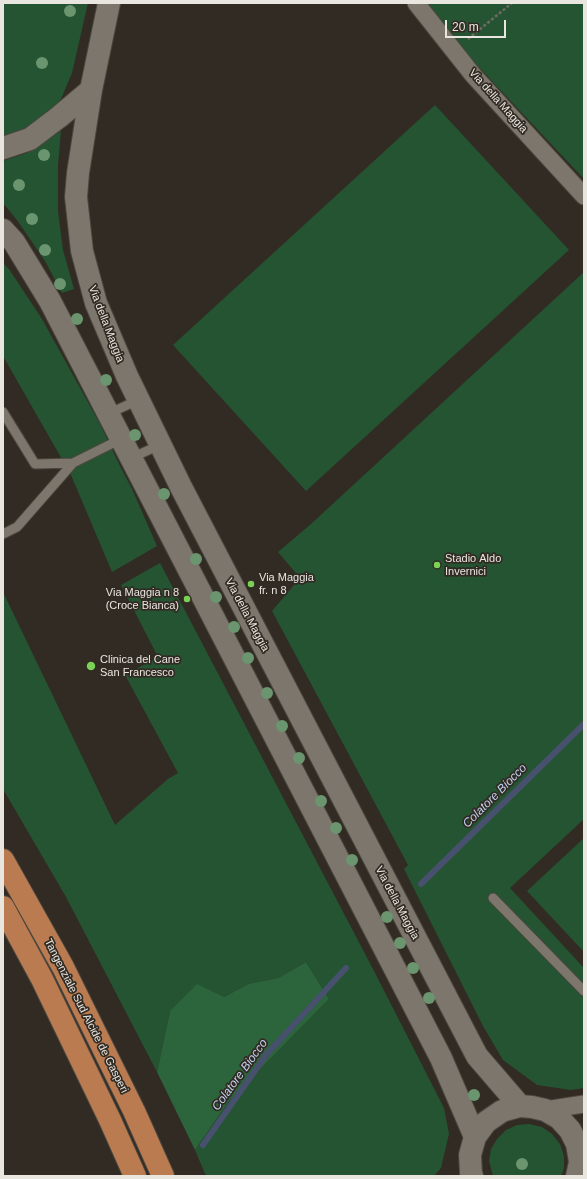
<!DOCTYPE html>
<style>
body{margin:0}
#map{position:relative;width:587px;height:1179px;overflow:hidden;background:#312b23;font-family:Arial,sans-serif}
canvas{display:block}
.frame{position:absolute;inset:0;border:4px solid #e9e6e0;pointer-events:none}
.scale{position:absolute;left:445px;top:20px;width:61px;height:18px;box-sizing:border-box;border:2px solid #e9e6e0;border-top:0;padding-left:5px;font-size:12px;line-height:14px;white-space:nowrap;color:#e9e6e0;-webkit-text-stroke:3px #312b23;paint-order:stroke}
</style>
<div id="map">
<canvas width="587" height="1179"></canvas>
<div class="frame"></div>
<div class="scale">20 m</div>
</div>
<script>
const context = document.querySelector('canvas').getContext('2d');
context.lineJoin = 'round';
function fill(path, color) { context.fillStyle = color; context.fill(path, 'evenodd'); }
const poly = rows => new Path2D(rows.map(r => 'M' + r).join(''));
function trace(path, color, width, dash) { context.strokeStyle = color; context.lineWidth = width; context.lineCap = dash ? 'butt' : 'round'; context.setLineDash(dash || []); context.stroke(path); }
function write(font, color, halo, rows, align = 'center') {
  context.font = font + ' Arial,sans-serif'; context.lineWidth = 3.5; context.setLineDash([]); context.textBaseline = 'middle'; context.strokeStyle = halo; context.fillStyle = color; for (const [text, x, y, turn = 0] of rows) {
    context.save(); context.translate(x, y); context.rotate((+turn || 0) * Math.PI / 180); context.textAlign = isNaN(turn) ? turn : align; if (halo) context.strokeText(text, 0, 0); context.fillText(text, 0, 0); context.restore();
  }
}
fill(poly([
 [3,3,88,3,72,73,61,99,42,120,21,134,3,140],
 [426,3,584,3,584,179,459,46],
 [435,105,569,250,306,491,173,345],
 [61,131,58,165,58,211,63,250,74,289,62,293,45,261,17,220,3,203,3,161,27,153],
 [3,263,9,269,42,319,100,424,121,468,132,489,157,546,112,572,71,475,3,356],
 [584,272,584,819,510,888,584,968,584,1088,571,1090,537,1085,503,1060,483,1026,404,869,408,865,272,611,300,578,278,552,311,524],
 [160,563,373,969,444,1108,449,1134,441,1168,434,1176,206,1176,195,1150,229,1101,329,999,306,962,278,978,248,984,224,997,170,1011,157,1072,66,897,3,789,3,592,115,825,168,779,178,773,125,675,158,657,121,585],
 [584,838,584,952,527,891],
 [529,1124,542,1127,552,1134,560,1144,564,1156,564,1168,561,1176,493,1176,489,1161,491,1149,497,1139,506,1130,517,1125]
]), '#255432');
fill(poly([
 [306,962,329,999,229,1101,195,1150,157,1072,170,1011,197,984,224,997,248,984,278,978]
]), '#2c643b');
trace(poly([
 [421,884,584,724],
 [203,1145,266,1055,346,968]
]), '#47506d', 6);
const lane = poly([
 [3,412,35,464,73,463],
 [108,414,138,400],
 [131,458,160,445],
 [3,534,17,527,73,463,121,439],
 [493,898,584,991]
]);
const street = poly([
 [416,3,473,75,584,196],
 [545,1110,584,1104]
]);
const secondary = poly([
 [109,3,91,90,78,173,76,197,82,251,96,303,127,376,181,487,477,1056,520,1106],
 [3,148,30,139,59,117,91,90],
 [3,230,14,242,50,301,441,1058,475,1137],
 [472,1176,471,1173,470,1155,475,1137,486,1122,502,1111,520,1106,532,1107,545,1110,559,1118,570,1130,577,1144,580,1162,577,1176]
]);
const highway = poly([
 [3,860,63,967,134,1111,163,1176],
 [3,907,42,979,110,1120,135,1176]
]);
trace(lane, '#4b463f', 11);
trace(street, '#4b463f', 19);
trace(secondary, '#4b463f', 24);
trace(highway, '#4b463f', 24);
trace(poly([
 [468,39,512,3]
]), '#6f6a62', 2.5, [3, 2]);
trace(lane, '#7c766c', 9);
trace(street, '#7c766c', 17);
trace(secondary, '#7c766c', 22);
trace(highway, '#ba7b50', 22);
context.fillStyle = '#6a956e';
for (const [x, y] of [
 [70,11],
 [42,63],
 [44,155],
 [19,185],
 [32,219],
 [45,250],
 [60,284],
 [77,319],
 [106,380],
 [135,435],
 [164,494],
 [196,559],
 [216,597],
 [234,627],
 [248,658],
 [267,693],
 [282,726],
 [299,758],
 [321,801],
 [336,828],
 [352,860],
 [387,917],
 [400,943],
 [413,968],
 [429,998],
 [474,1095],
 [522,1164]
]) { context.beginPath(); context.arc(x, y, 6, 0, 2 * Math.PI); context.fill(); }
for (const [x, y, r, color] of [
 [437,565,4,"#7bd155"],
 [251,584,4,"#7bd155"],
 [187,599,4,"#7bd155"],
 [91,666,5,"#7bd155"]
]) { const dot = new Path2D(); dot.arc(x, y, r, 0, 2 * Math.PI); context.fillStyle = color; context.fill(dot); trace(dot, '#312b23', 1.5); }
write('11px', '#e9e6e0', '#312b23', [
 ["Via della Maggia",498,101,48],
 ["Via della Maggia",106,324,69],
 ["Via della Maggia",247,615,62],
 ["Via della Maggia",397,903,62],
 ["Tangenziale Sud Alcide de Gasperi",86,1016,63]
]);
write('11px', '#e9e6e0', '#312b23', [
 ["Stadio Aldo",445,559],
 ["Invernici",445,572],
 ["Via Maggia",259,578],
 ["fr. n 8",259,591],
 ["Via Maggia n 8",179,593,"right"],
 ["(Croce Bianca)",179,606,"right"],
 ["Clinica del Cane",100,660],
 ["San Francesco",100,673]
], 'left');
write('italic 12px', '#c1d2f1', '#312b23', [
 ["Colatore Biocco",495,796,-45],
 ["Colatore Biocco",240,1075,-54]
]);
</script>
